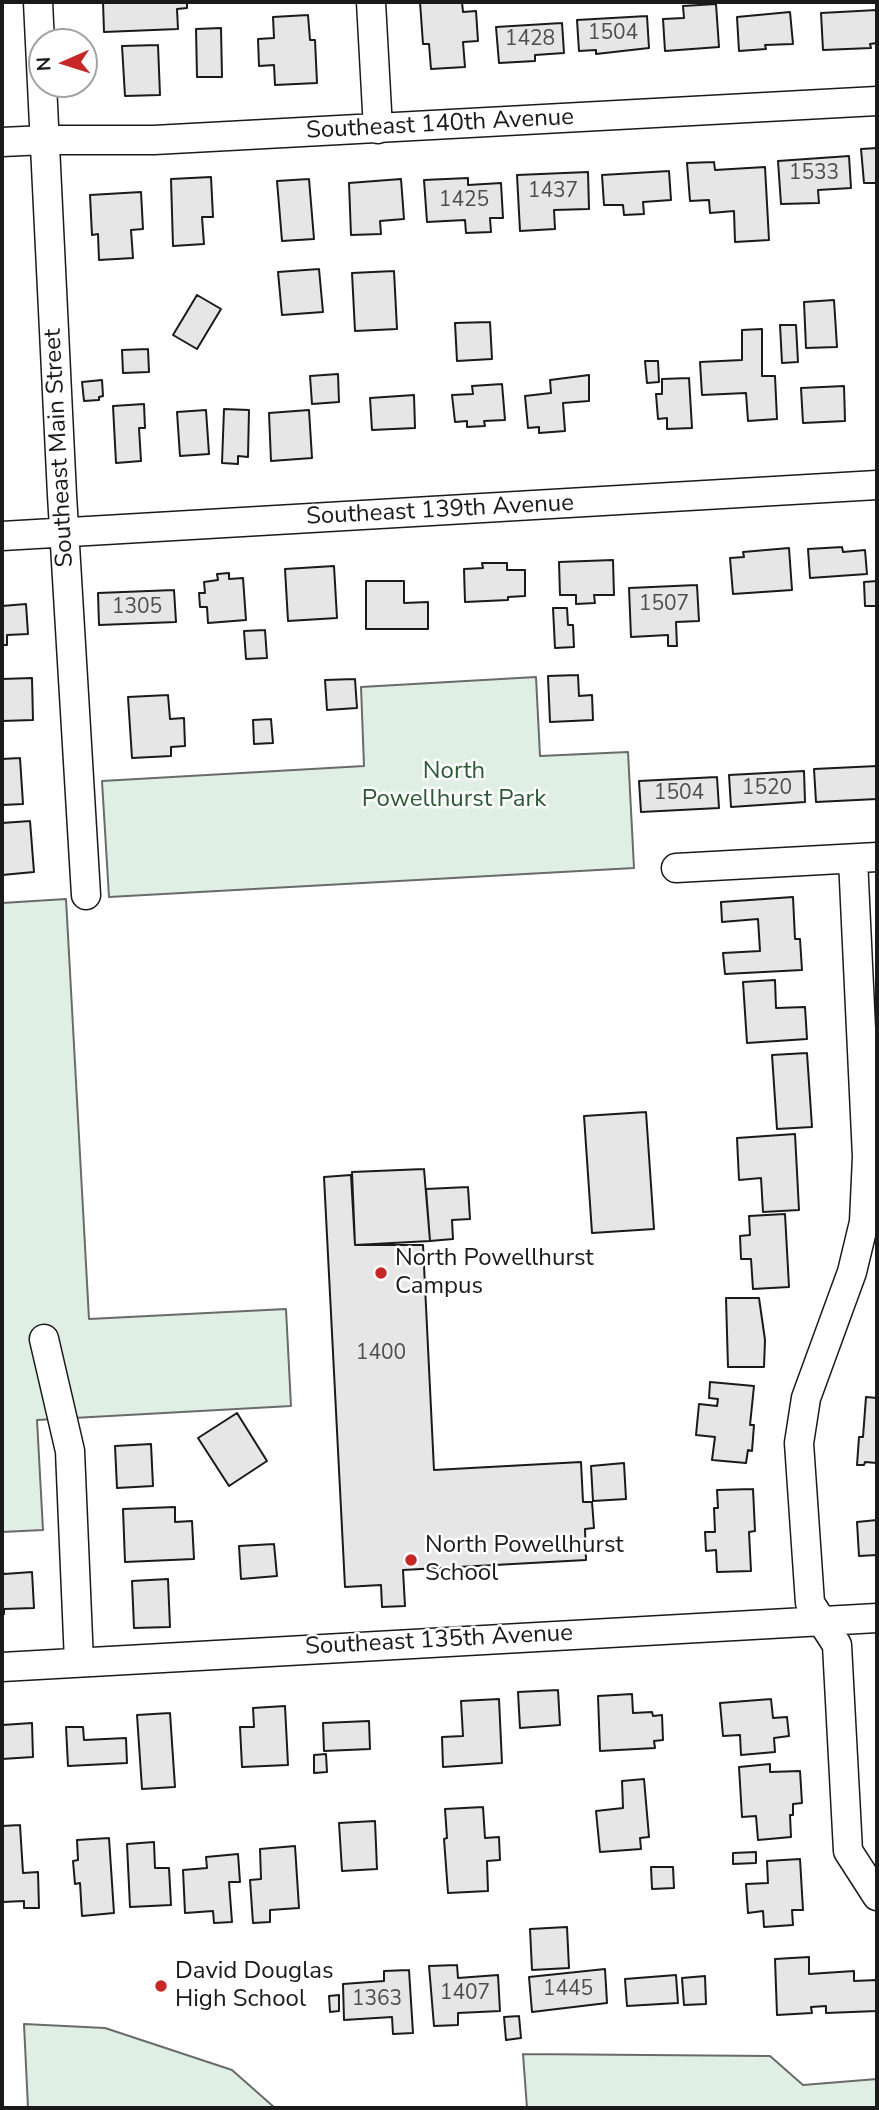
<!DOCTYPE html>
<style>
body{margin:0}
#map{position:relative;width:879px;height:2110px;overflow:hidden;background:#fff;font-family:"Nunito Sans",sans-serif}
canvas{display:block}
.frame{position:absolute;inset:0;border:4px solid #1a1a1a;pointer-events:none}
.north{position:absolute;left:28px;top:28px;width:70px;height:70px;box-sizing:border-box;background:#fff;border:2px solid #a3a3a3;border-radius:50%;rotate:267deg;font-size:19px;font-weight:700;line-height:28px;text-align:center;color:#1a1a1a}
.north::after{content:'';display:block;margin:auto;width:24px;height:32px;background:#c62828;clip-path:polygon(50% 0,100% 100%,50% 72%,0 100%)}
</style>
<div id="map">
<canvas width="879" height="2110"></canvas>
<div class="frame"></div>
<div class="north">N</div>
</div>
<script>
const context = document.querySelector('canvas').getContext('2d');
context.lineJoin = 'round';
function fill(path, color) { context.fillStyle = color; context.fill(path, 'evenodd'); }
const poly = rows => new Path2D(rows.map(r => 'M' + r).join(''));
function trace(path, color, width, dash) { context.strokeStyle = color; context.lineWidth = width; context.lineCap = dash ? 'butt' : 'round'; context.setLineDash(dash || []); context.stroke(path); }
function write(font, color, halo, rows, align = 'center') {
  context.font = font + ' "Nunito Sans",sans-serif'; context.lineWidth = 5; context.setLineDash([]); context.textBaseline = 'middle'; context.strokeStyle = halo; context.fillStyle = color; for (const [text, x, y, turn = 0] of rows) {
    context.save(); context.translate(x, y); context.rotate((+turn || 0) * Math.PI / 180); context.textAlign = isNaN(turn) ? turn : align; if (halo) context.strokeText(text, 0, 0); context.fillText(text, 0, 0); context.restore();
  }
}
const green = poly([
 [536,677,540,756,628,752,634,868,109,897,102,781,364,766,361,687,536,677],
 [66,899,89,1319,286,1309,291,1406,37,1420,43,1530,2,1532,2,903,66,899],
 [24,2024,105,2028,232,2070,275,2108,28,2108,24,2024],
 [523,2054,770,2056,803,2085,877,2079,877,2108,527,2108,523,2054]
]);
fill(green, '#e0efe3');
trace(green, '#6a6a6a', 2);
const building = poly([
 [103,2,187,2,187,8,177,9,178,29,104,32,103,2],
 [420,2,462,2,463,12,476,11,478,41,463,42,465,67,431,69,429,44,423,44,420,2],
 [716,4,719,47,665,51,663,19,684,18,683,6,716,4],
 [877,10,877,43,870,44,871,48,823,50,821,13,877,10],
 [790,12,793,44,765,45,766,49,739,51,737,17,790,12],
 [308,15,310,40,315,40,317,83,275,85,274,65,259,66,258,39,274,38,273,17,308,15],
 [647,16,649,48,596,54,596,50,579,51,577,20,647,16],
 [562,23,564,53,535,55,535,61,499,63,496,27,562,23],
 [221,28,222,77,197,77,196,29,221,28],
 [158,45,160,95,125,96,122,46,158,45],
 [877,148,877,183,864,183,861,149,877,148],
 [849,156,851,188,818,190,819,203,781,204,778,161,849,156],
 [714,162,715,170,765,167,769,240,735,242,734,211,710,213,709,200,690,201,687,163,714,162],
 [669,171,671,200,643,202,644,214,624,215,623,205,604,205,602,175,669,171],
 [588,172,589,209,554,210,555,229,520,231,517,175,588,172],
 [211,177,213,217,202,217,204,244,173,246,171,179,211,177],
 [468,178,468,185,501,183,503,218,490,218,491,232,466,233,465,220,427,222,424,180,468,178],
 [309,179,314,239,282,241,277,181,309,179],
 [401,179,404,219,380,221,381,234,351,235,349,183,401,179],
 [141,192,143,229,131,230,133,258,99,260,98,234,92,235,90,195,141,192],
 [319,269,323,312,282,315,278,272,319,269],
 [394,271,397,329,355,331,352,273,394,271],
 [197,295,221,309,197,349,173,335,197,295],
 [834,300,837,347,806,348,804,302,834,300],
 [490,322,492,359,457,361,455,323,490,322],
 [780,325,796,325,798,362,782,363,780,325],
 [762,329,762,376,775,376,777,419,748,421,746,393,702,395,700,362,742,360,742,330,762,329],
 [148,349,149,372,123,373,122,350,148,349],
 [645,361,658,361,659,382,647,383,645,361],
 [338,374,339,402,312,404,310,376,338,374],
 [589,375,589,401,563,403,565,431,539,433,539,427,528,428,525,396,551,393,550,380,589,375],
 [689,378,692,428,667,429,667,418,658,419,656,394,662,394,662,379,689,378],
 [102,380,103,396,99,397,99,400,84,401,82,382,102,380],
 [502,384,505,420,484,421,485,426,467,427,467,421,455,422,452,395,473,394,472,386,502,384],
 [844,386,845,421,803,423,801,388,844,386],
 [414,395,415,428,372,430,370,398,414,395],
 [144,404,145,428,139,428,141,461,116,463,113,406,144,404],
 [224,409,249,410,248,457,238,456,238,464,222,463,224,409],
 [206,410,209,454,180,456,177,412,206,410],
 [309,410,312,458,271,461,269,413,309,410],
 [842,547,843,552,865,550,867,574,810,578,808,549,842,547],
 [789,548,792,590,733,594,730,558,744,557,743,552,789,548],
 [613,560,614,595,594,595,595,603,576,604,576,595,560,595,559,562,613,560],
 [482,563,507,563,507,570,525,570,525,596,508,597,508,600,465,602,464,569,483,568,482,563],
 [334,566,337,618,288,621,285,569,334,566],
 [229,573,229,579,243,578,246,620,208,623,207,607,200,607,199,593,205,593,204,582,218,580,217,574,229,573],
 [366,581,404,581,404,603,428,602,428,629,366,629,366,581],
 [877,581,877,606,865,606,864,582,877,581],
 [697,585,699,621,676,622,677,646,668,646,668,635,631,637,629,588,697,585],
 [174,590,176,622,99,625,98,593,174,590],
 [26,604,28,634,7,635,7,645,2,645,2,606,26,604],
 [553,608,567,608,568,625,573,625,574,647,555,648,553,608],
 [265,630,267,658,246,659,244,631,265,630],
 [578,675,579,696,592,695,593,720,550,722,548,676,578,675],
 [32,678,33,720,2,721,2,679,32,678],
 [355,679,357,708,327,710,325,680,355,679],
 [168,695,170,719,184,718,185,746,171,747,171,756,132,758,128,697,168,695],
 [271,719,273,743,254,744,253,720,271,719],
 [20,758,23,804,2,805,2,759,20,758],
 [877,766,877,799,816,802,814,769,877,766],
 [804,771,805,802,731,807,729,775,804,771],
 [717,777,719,808,641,812,639,781,717,777],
 [30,821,34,872,2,875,2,823,30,821],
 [793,897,795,939,800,939,802,970,725,974,723,953,760,951,758,919,722,922,721,902,793,897],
 [775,980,776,1008,805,1007,807,1039,747,1043,743,982,775,980],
 [807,1053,812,1127,777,1129,772,1055,807,1053],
 [646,1112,654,1229,592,1233,584,1116,646,1112],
 [795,1134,799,1210,763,1212,761,1178,739,1180,737,1138,795,1134],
 [424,1169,430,1241,355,1245,352,1172,424,1169],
 [351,1175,355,1245,423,1245,434,1470,581,1462,583,1502,592,1502,594,1528,585,1529,586,1560,403,1570,405,1606,382,1607,381,1585,345,1587,324,1177,351,1175],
 [468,1187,470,1219,452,1220,453,1239,430,1241,426,1189,468,1187],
 [785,1214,789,1287,753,1289,751,1259,741,1259,740,1236,750,1235,749,1216,785,1214],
 [726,1298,759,1298,765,1340,764,1367,728,1367,726,1298],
 [710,1382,754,1386,750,1425,754,1425,752,1451,748,1450,746,1463,712,1460,715,1437,696,1435,699,1404,717,1406,718,1399,709,1398,710,1382],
 [866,1397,877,1398,877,1463,865,1462,864,1465,857,1465,859,1437,863,1437,866,1397],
 [237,1413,267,1461,229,1486,198,1438,237,1413],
 [151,1444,153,1486,117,1488,115,1446,151,1444],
 [624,1463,626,1499,593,1501,591,1466,624,1463],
 [753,1489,755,1531,749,1532,751,1571,717,1572,716,1550,706,1551,705,1532,715,1532,714,1508,718,1508,717,1490,753,1489],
 [175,1507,175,1522,192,1521,194,1559,125,1562,123,1509,175,1507],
 [877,1520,877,1555,859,1556,857,1522,877,1520],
 [274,1544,277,1576,241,1579,239,1546,274,1544],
 [2,1570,4,1574,32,1572,34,1608,4,1609,4,1614,2,1614,2,1570],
 [168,1579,170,1627,134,1628,132,1581,168,1579],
 [558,1690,560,1725,520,1728,518,1692,558,1690],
 [632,1694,633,1713,652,1712,653,1716,662,1715,663,1740,654,1741,655,1748,600,1751,598,1696,632,1694],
 [499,1699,502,1763,443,1767,442,1737,463,1736,461,1701,499,1699],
 [771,1699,773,1718,787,1717,789,1736,774,1738,775,1752,741,1755,740,1735,723,1736,720,1703,771,1699],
 [285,1706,288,1765,242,1767,240,1727,254,1727,253,1708,285,1706],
 [170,1713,175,1787,142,1789,137,1715,170,1713],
 [369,1721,370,1749,324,1751,323,1723,369,1721],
 [32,1723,33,1757,2,1759,2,1725,32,1723],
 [66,1727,83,1727,84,1740,126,1738,127,1763,68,1766,66,1727],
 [326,1754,327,1772,314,1773,314,1755,326,1754],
 [770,1764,770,1772,800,1771,802,1803,793,1804,793,1815,790,1815,791,1837,758,1840,756,1816,742,1817,739,1767,770,1764],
 [644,1779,649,1837,640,1838,641,1849,600,1852,596,1811,623,1808,622,1781,644,1779],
 [483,1807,485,1838,499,1837,500,1860,487,1861,488,1891,448,1893,444,1839,447,1838,445,1809,483,1807],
 [375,1821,377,1869,342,1871,339,1823,375,1821],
 [20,1825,23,1873,38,1872,39,1908,24,1908,24,1901,2,1902,2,1826,20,1825],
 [109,1838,114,1913,82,1916,80,1883,75,1884,73,1861,78,1860,77,1840,109,1838],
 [154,1842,155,1868,169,1868,171,1905,130,1907,127,1844,154,1842],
 [295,1846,299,1908,270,1910,270,1922,253,1923,250,1880,261,1879,260,1849,295,1846],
 [756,1852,756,1863,733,1864,733,1853,756,1852],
 [238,1854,240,1882,229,1882,232,1922,214,1923,213,1911,185,1913,183,1870,207,1868,206,1857,238,1854],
 [800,1859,803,1910,792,1910,793,1925,764,1927,763,1911,748,1913,746,1884,768,1883,767,1861,800,1859],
 [651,1867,673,1867,674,1888,652,1889,651,1867],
 [567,1927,569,1968,532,1970,530,1929,567,1927],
 [809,1957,809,1974,854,1971,854,1981,877,1980,877,2011,826,2013,826,2006,811,2007,812,2013,777,2015,775,1959,809,1957],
 [457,1965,458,1978,498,1975,500,2011,458,2013,458,2025,434,2026,429,1966,457,1965],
 [605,1969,607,2003,532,2012,529,1977,605,1969],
 [409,1970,413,2033,393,2034,392,2017,344,2020,343,1984,384,1981,384,1971,409,1970],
 [676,1975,678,2003,627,2006,625,1979,676,1975],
 [705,1976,706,2004,684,2005,682,1978,705,1976],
 [339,1995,339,2011,330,2012,329,1996,339,1995],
 [519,2016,521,2038,506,2040,504,2017,519,2016]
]);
fill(building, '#e6e6e6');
trace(building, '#1a1a1a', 2);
const minor = poly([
 [38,2,62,495,86,895],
 [371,2,378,129],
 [2,142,45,140,154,140,877,101],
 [2,536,877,485],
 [853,859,867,1157,864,1222,852,1272,806,1398,799,1443,810,1603,837,1645,848,1851,877,1896],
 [676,868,877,857],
 [44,1339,70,1451,79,1662],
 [2,1667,877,1618]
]);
trace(minor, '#1a1a1a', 31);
trace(minor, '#fff', 28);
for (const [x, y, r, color] of [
 [381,1273,7,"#c62828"],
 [411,1560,7,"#c62828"],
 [161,1986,7,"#c62828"]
]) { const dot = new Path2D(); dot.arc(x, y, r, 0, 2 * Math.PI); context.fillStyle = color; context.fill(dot); trace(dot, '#fff', 2.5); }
write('21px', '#4d4d4d', null, [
 ["1504",613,34],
 ["1428",530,40],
 ["1533",814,174],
 ["1437",553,192],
 ["1425",464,201],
 ["1507",664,605],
 ["1305",137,608],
 ["1520",767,789],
 ["1504",679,794],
 ["1400",381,1354],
 ["1445",568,1990],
 ["1407",465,1994],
 ["1363",377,2000]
]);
write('24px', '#1a1a1a', '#fff', [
 ["Southeast 140th Avenue",440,125,-3],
 ["Southeast Main Street",60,448,-93],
 ["Southeast 139th Avenue",440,511,-3],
 ["Southeast 135th Avenue",439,1641,-3]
]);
write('24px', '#2b5a34', '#fff', [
 ["North",454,772],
 ["Powellhurst Park",454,800]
]);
write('24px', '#1a1a1a', '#fff', [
 ["North Powellhurst",395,1259],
 ["Campus",395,1287],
 ["North Powellhurst",425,1546],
 ["School",425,1574],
 ["David Douglas",175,1972],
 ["High School",175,2000]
], 'left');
</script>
